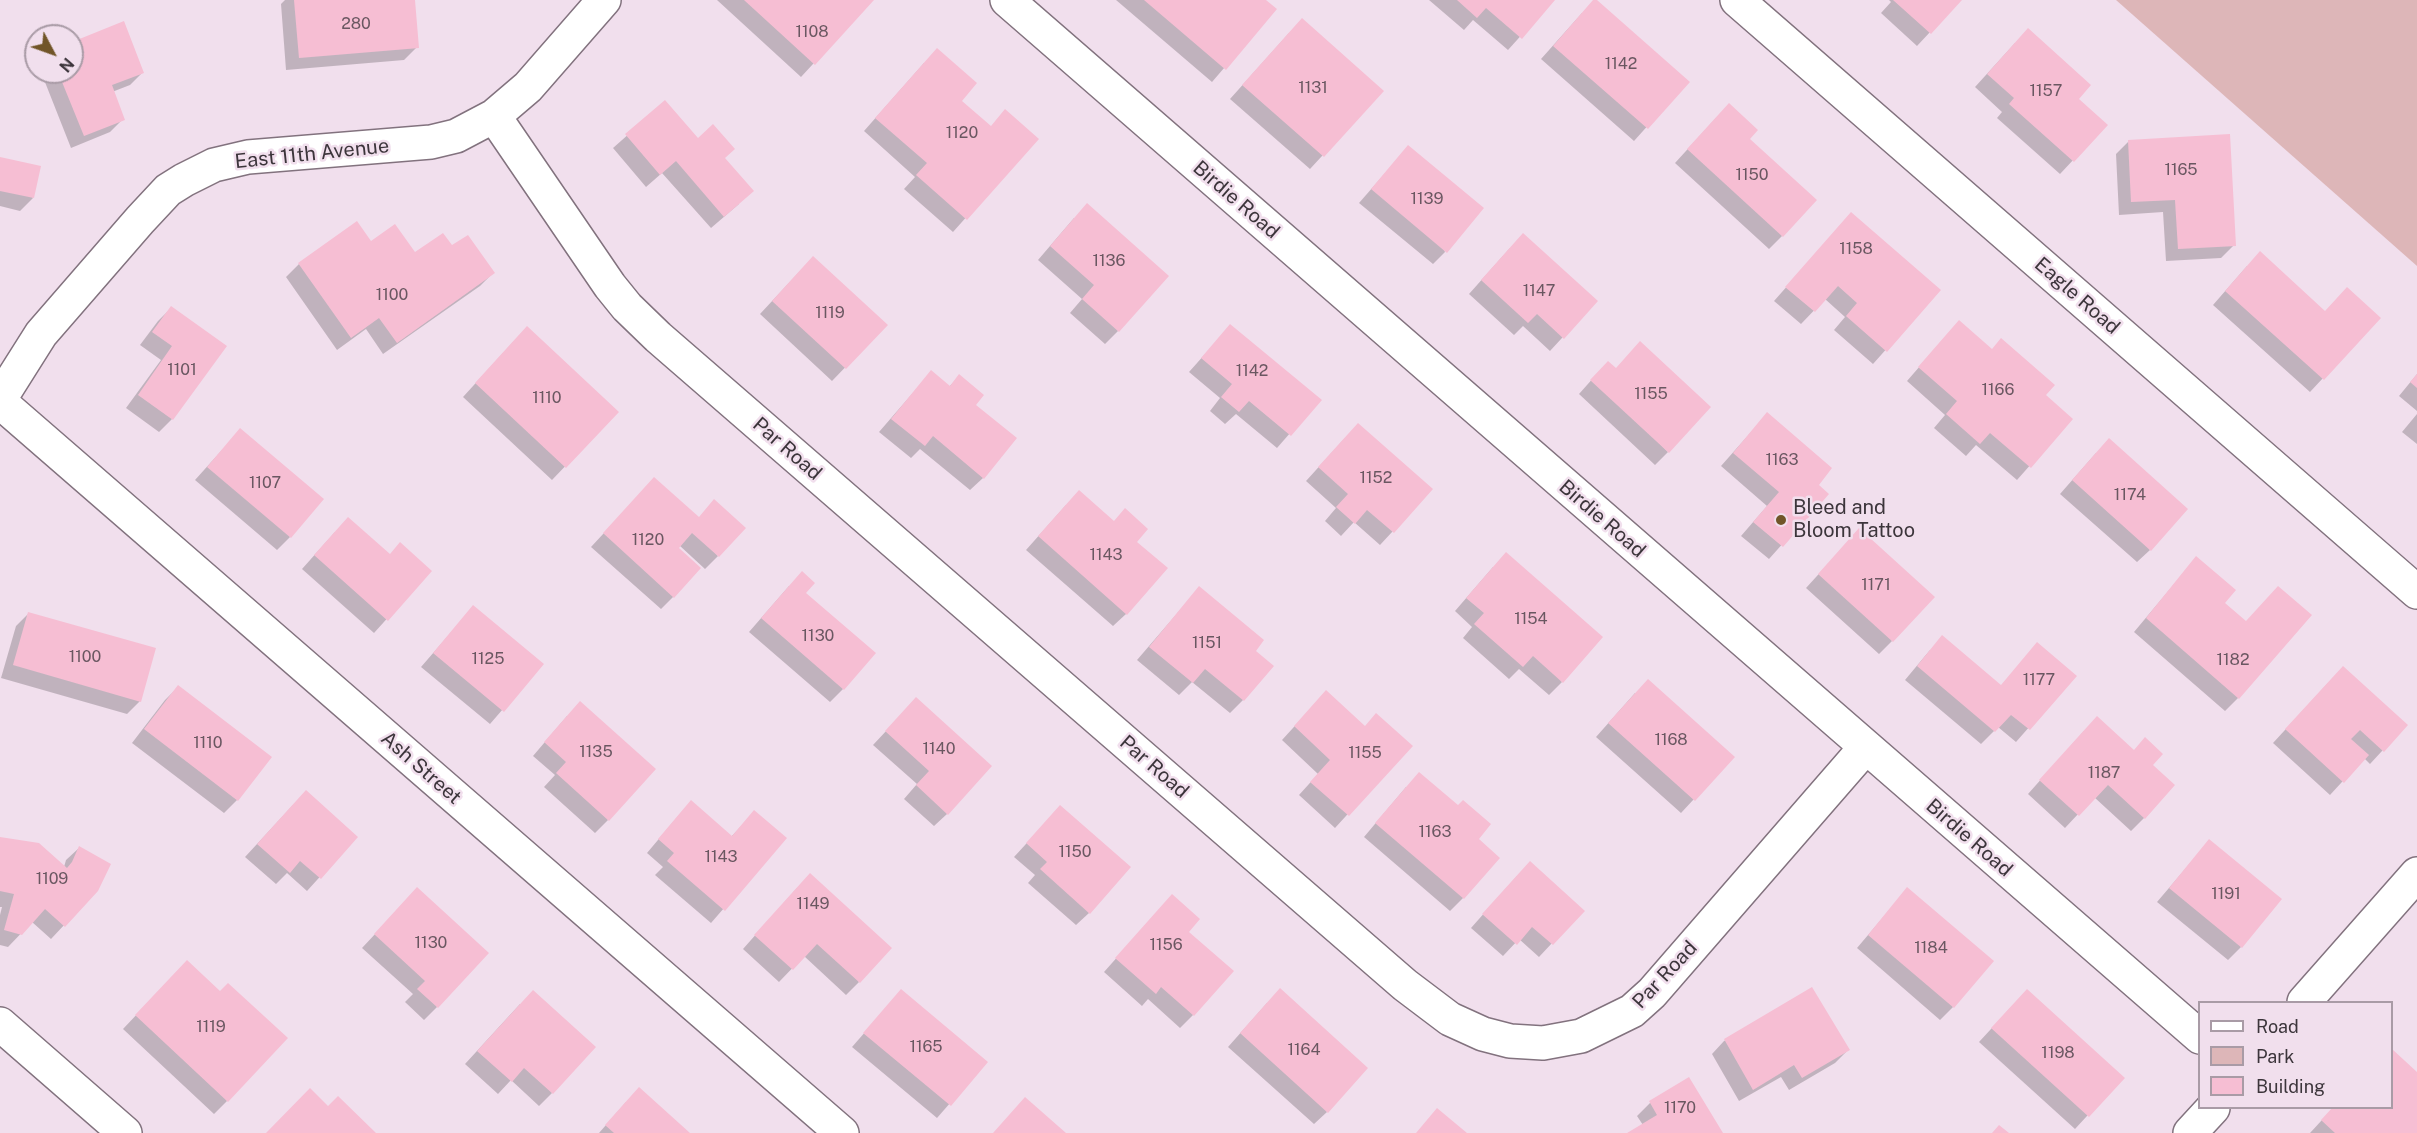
<!DOCTYPE html>
<style>
body{margin:0}
#map{position:relative;width:2417px;height:1133px;overflow:hidden;background:#f1dfed;font-family:"Public Sans",sans-serif}
canvas{display:block}
.legend{position:absolute;left:2198px;top:1001px;width:195px;height:108px;box-sizing:border-box;background:#f1dfed;border:2px solid #a99ba6;margin:0;padding:8px 10px;list-style:none;font-size:18px;color:#3c353b}
.legend li{display:flex;align-items:center;gap:12px;height:30px}
.legend b{width:30px;border:2px solid #a99ba6}
.north{position:absolute;left:24px;top:24px;width:60px;height:60px;box-sizing:border-box;background:#f1dfed;border:2px solid #a99ba6;border-radius:50%;rotate:131deg;font-size:16px;font-weight:700;line-height:24px;text-align:center;color:#3c353b}
.north::after{content:'';display:block;margin:auto;width:21px;height:27px;background:#715528;clip-path:polygon(50% 0,100% 100%,50% 72%,0 100%)}
</style>
<div id="map">
<canvas width="2417" height="1133"></canvas>
<ul class="legend">
<li><b style="height:8px;background:#fff"></b>Road</li>
<li><b style="height:16px;background:#ddb6b8"></b>Park</li>
<li><b style="height:16px;background:#f6bed3"></b>Building</li>
</ul>
<div class="north">N</div>
</div>
<script>
const context = document.querySelector('canvas').getContext('2d');
context.lineJoin = 'round';
function fill(path, color) { context.fillStyle = color; context.fill(path, 'evenodd'); }
const poly = rows => new Path2D(rows.map(r => 'M' + r).join(''));
function trace(path, color, width, dash) { context.strokeStyle = color; context.lineWidth = width; context.lineCap = dash ? 'butt' : 'round'; context.setLineDash(dash || []); context.stroke(path); }
function write(font, color, halo, rows, align = 'center') {
  context.font = font + ' "Public Sans",sans-serif'; context.lineWidth = 5; context.setLineDash([]); context.textBaseline = 'middle'; context.strokeStyle = halo; context.fillStyle = color; for (const [text, x, y, turn = 0] of rows) {
    context.save(); context.translate(x, y); context.rotate((+turn || 0) * Math.PI / 180); context.textAlign = isNaN(turn) ? turn : align; if (halo) context.strokeText(text, 0, 0); context.fillText(text, 0, 0); context.restore();
  }
}
fill(poly([
 [2116,0,2417,0,2417,266]
]), '#ddb6b8');
fill(poly([
 [285,0,414,0,417,47,404,60,286,70,281,4],
 [717,0,872,0,801,77],
 [1116,0,1264,0,1275,9,1212,82],
 [1429,0,1553,0,1508,50,1473,20,1464,30],
 [1889,0,1960,0,1917,46,1881,13,1891,2],
 [1582,13,1687,82,1634,141,1541,59],
 [1289,33,1382,91,1310,169,1230,99],
 [72,43,143,72,130,85,112,92,123,119,110,132,71,148,41,72,72,72],
 [2015,43,2106,125,2060,174,1997,118,2002,112,1975,87],
 [924,63,959,101,990,127,1036,139,953,232,904,189,915,177,864,131],
 [665,102,698,140,724,158,739,204,711,228,662,173,646,187,613,148],
 [1716,118,1748,139,1782,236,1769,249,1675,163],
 [2129,141,2234,245,2221,258,2166,261,2163,212,2119,215,2116,154],
 [1408,147,1445,252,1433,264,1359,203],
 [0,159,33,198,20,211,0,206],
 [1851,214,1939,290,1873,364,1834,330,1845,317,1825,299,1801,324,1774,301],
 [1074,218,1118,331,1105,344,1070,313,1082,299,1038,260],
 [371,243,415,255,451,247,493,273,480,286,383,354,366,329,337,350,286,277,299,264],
 [1510,248,1596,301,1550,351,1523,326,1514,335,1469,294],
 [2247,266,2324,312,2379,318,2310,392,2213,305],
 [800,271,886,325,832,381,760,314],
 [171,308,224,346,172,419,159,432,126,408,161,360,140,345,158,321],
 [1230,326,1319,400,1277,448,1236,414,1225,424,1210,411,1220,398,1189,372],
 [1947,335,2044,396,2071,419,2017,480,1976,445,1966,456,1934,428,1945,415,1907,381],
 [514,341,617,412,552,480,463,397],
 [931,372,949,387,959,376,974,405,983,478,970,490,920,449,911,458,879,432],
 [2417,374,2417,411,2399,396],
 [1595,376,1668,452,1655,465,1579,394],
 [1767,414,1817,485,1827,494,1769,559,1741,536,1767,506,1721,466],
 [2417,414,2417,444,2402,432],
 [240,430,290,537,277,550,195,480],
 [1345,438,1431,490,1380,545,1354,522,1341,536,1325,521,1336,508,1306,481],
 [2096,453,2150,550,2137,562,2060,494],
 [654,479,718,556,705,569,679,545,673,597,661,609,591,547],
 [1066,505,1113,522,1135,542,1126,614,1113,626,1026,550],
 [335,532,430,571,374,633,302,569],
 [1847,543,1892,641,1879,654,1806,588],
 [2196,558,2223,603,2245,623,2278,588,2238,698,2225,711,2134,632],
 [1493,567,1562,682,1549,695,1519,669,1509,679,1463,638,1472,627,1455,611],
 [789,586,804,593,843,689,830,702,749,632],
 [1199,588,1254,651,1243,700,1230,713,1192,682,1179,695,1137,660],
 [473,607,542,664,490,724,421,667],
 [29,613,140,701,127,714,1,678,16,626],
 [1930,650,2000,686,2074,676,2016,742,1998,727,1981,744,1905,680],
 [2330,681,2406,725,2370,764,2364,758,2330,795,2273,743],
 [178,687,270,758,237,800,224,813,132,743,165,700],
 [1635,693,1733,757,1681,813,1596,737],
 [916,699,947,814,934,826,904,799,917,784,873,745],
 [1314,705,1410,746,1335,828,1299,795,1318,774,1282,740],
 [567,716,608,820,595,833,544,787,555,775,533,756],
 [2084,731,2151,765,2144,818,2131,831,2094,797,2065,828,2028,794],
 [1406,787,1477,839,1463,898,1450,911,1364,837],
 [293,805,356,837,307,891,287,873,276,884,245,857],
 [754,812,785,838,711,923,655,875,663,867,647,853,679,815,731,837],
 [1048,820,1089,913,1076,925,1028,883,1035,875,1014,857],
 [0,839,64,867,66,860,79,848,97,890,51,939,32,922,8,947,0,945,0,915,2,907,0,907],
 [2209,841,2241,947,2228,960,2157,902],
 [1517,876,1582,911,1539,957,1519,939,1503,956,1471,928],
 [797,888,859,982,846,995,804,956,779,982,743,949],
 [1907,889,1953,1007,1940,1020,1857,948],
 [405,902,437,1007,424,1020,405,1002,413,994,362,948],
 [1160,909,1187,932,1193,1015,1180,1028,1148,999,1142,1006,1104,972],
 [174,975,227,1101,214,1114,123,1029],
 [1812,989,1848,1050,1835,1063,1789,1090,1781,1077,1739,1101,1712,1054,1724,1041],
 [901,991,986,1062,937,1118,852,1047],
 [1267,1003,1327,1112,1314,1124,1228,1047],
 [520,1004,552,1093,539,1106,511,1080,498,1094,465,1064],
 [2014,1004,2122,1078,2075,1129,1979,1042],
 [2392,1051,2417,1074,2417,1133,2310,1133,2333,1108,2392,1108],
 [1688,1079,1721,1133,1630,1133,1643,1125,1637,1116,1650,1103],
 [626,1102,688,1133,599,1133]
]), '#0003');
fill(poly([
 [294,0,415,0,419,48,299,58],
 [744,0,874,0,815,65],
 [1144,0,1266,0,1277,9,1226,70],
 [1457,0,1555,0,1522,39,1486,8,1477,18],
 [1593,0,1597,0,1690,82,1648,129,1553,46],
 [1893,0,1962,0,1931,34],
 [1302,18,1384,91,1324,157,1242,85],
 [124,21,144,73,112,85,125,120,84,136,58,72,72,72,72,42],
 [2028,28,2091,85,2079,99,2108,125,2074,162,2009,104,2014,98,1987,74],
 [937,48,977,83,962,101,991,126,1005,109,1039,139,967,220,916,175,927,163,875,118],
 [665,100,698,138,713,124,735,149,725,158,754,191,724,217,676,161,660,175,625,134],
 [1729,103,1758,130,1750,139,1817,200,1783,237,1687,149],
 [2230,134,2236,246,2178,249,2175,200,2131,202,2128,140],
 [1408,145,1484,208,1447,253,1371,189],
 [0,157,41,166,34,198,0,191],
 [1087,203,1169,276,1119,332,1082,299,1094,285,1050,246],
 [1851,212,1941,290,1887,352,1846,316,1857,303,1838,286,1815,312,1785,287],
 [357,221,371,241,395,224,415,252,443,233,452,245,468,235,495,273,397,343,379,318,351,338,298,263],
 [1523,233,1598,301,1564,339,1537,314,1528,323,1481,280],
 [2260,251,2325,311,2347,287,2381,318,2324,380,2225,291],
 [813,256,888,325,846,369,772,301],
 [171,306,227,346,173,420,138,395,172,346,152,332],
 [1959,320,1992,349,2001,338,2055,385,2046,395,2073,419,2031,468,1990,433,1980,444,1946,414,1957,401,1918,367],
 [1230,324,1322,400,1291,436,1249,401,1239,412,1221,397,1232,384,1201,358],
 [527,326,619,412,566,468,475,383],
 [1640,341,1711,407,1669,453,1590,380,1608,361,1616,368],
 [931,370,950,386,959,374,984,395,976,405,1017,438,984,479,933,436,925,446,891,419],
 [2417,374,2417,388,2410,382],
 [1767,412,1832,468,1819,485,1829,494,1783,547,1753,522,1779,492,1733,453],
 [1358,423,1433,489,1394,533,1367,510,1355,524,1336,507,1348,494,1318,467],
 [240,428,324,499,291,538,207,467],
 [2109,438,2188,509,2151,551,2072,480],
 [654,477,699,517,714,499,746,528,719,557,692,533,679,548,701,568,674,598,603,533],
 [1079,490,1114,521,1125,508,1148,529,1137,542,1168,568,1127,615,1038,536],
 [348,517,390,554,400,542,432,571,388,621,314,555],
 [1859,528,1935,597,1893,642,1818,574],
 [1506,552,1603,637,1563,683,1533,656,1523,667,1474,624,1484,613,1466,598],
 [2196,556,2236,590,2225,603,2246,621,2278,586,2312,615,2239,699,2146,618],
 [802,571,815,583,806,593,876,653,844,690,761,618],
 [1199,586,1264,640,1256,651,1274,666,1244,701,1205,669,1193,683,1149,647],
 [473,605,544,664,504,712,433,653],
 [28,612,156,648,141,702,13,665],
 [1942,635,2001,685,2037,642,2077,676,2030,730,2011,715,1995,732,1917,666],
 [2343,666,2408,725,2384,752,2360,730,2351,739,2369,755,2344,783,2285,729],
 [1648,679,1735,757,1695,801,1608,723],
 [178,685,272,757,238,801,144,729],
 [1326,690,1365,726,1376,713,1413,746,1349,816,1310,782,1330,760,1294,726],
 [916,697,992,766,948,815,916,785,929,771,885,731],
 [580,701,656,769,609,821,556,773,566,762,544,742],
 [2097,716,2134,750,2145,737,2163,754,2153,765,2175,785,2145,819,2108,785,2079,816,2039,780],
 [1419,772,1458,805,1463,800,1491,824,1479,839,1500,858,1464,899,1375,823],
 [306,790,358,837,321,879,300,861,290,873,257,844],
 [691,800,732,836,754,810,787,838,725,911,667,861,674,853,658,839],
 [1060,805,1131,867,1090,914,1040,869,1047,862,1026,843],
 [0,837,39,843,67,868,72,862,79,846,111,864,98,891,65,927,45,909,22,935,4,930,14,894,0,891],
 [2209,839,2282,899,2242,948,2169,888],
 [1530,861,1585,911,1553,945,1532,927,1517,945,1482,914],
 [810,873,892,948,860,983,817,944,793,970,754,935],
 [417,887,489,953,438,1008,417,989,425,981,374,934],
 [1907,887,1994,961,1954,1008,1868,935],
 [1172,894,1200,919,1189,932,1234,971,1194,1016,1161,987,1156,994,1115,958],
 [187,960,220,991,228,983,288,1038,228,1102,135,1015],
 [1812,987,1850,1050,1802,1078,1794,1065,1753,1090,1724,1039],
 [1280,988,1368,1068,1328,1113,1240,1033],
 [901,989,988,1062,951,1106,863,1033],
 [2027,989,2125,1078,2089,1117,1991,1028],
 [533,990,596,1047,553,1094,524,1068,512,1082,477,1051],
 [2392,1049,2417,1072,2417,1133,2335,1133,2321,1120,2332,1108,2392,1108],
 [1689,1077,1723,1133,1627,1133,1657,1115,1649,1101],
 [639,1087,690,1133,614,1133,605,1125],
 [310,1088,328,1106,338,1096,376,1133,266,1133],
 [1025,1097,1066,1133,993,1133],
 [1437,1108,1467,1133,1416,1133],
 [1999,1125,2009,1133,1992,1133]
]), '#f6bed3');
const minor = poly([
 [1007,0,2200,1037],
 [1737,0,2417,592],
 [494,116,610,286,627,307,658,337,1405,985,1450,1019,1483,1034,1510,1041,1543,1043,1581,1036,1632,1011,1652,993,1865,748],
 [0,399,41,334,140,220,168,190,184,180,214,165,248,157,431,142,456,136,494,116,528,87,604,0],
 [0,402,842,1133],
 [2304,1002,2417,874],
 [0,1024,125,1133],
 [2190,1133,2213,1108]
]);
trace(minor, '#82727e', 36);
trace(minor, '#fff', 33);
for (const [x, y, r, color] of [
 [1781,520,6,"#715528"]
]) { const dot = new Path2D(); dot.arc(x, y, r, 0, 2 * Math.PI); context.fillStyle = color; context.fill(dot); trace(dot, '#f1dfed', 2); }
write('16px', '#6a5761', null, [
 ["280",356,24],
 ["1108",812,32],
 ["1142",1621,64],
 ["1131",1313,88],
 ["1157",2046,91],
 ["1120",962,133],
 ["1165",2181,170],
 ["1150",1752,175],
 ["1139",1427,199],
 ["1158",1856,249],
 ["1136",1109,261],
 ["1147",1539,291],
 ["1100",392,295],
 ["1119",830,313],
 ["1101",182,370],
 ["1142",1252,371],
 ["1166",1998,390],
 ["1155",1651,394],
 ["1110",547,398],
 ["1163",1782,460],
 ["1152",1376,478],
 ["1107",265,483],
 ["1174",2130,495],
 ["1120",648,540],
 ["1143",1106,555],
 ["1171",1876,585],
 ["1154",1531,619],
 ["1130",818,636],
 ["1151",1207,643],
 ["1100",85,657],
 ["1125",488,659],
 ["1182",2233,660],
 ["1177",2039,680],
 ["1168",1671,740],
 ["1110",208,743],
 ["1140",939,749],
 ["1135",596,752],
 ["1155",1365,753],
 ["1187",2104,773],
 ["1163",1435,832],
 ["1150",1075,852],
 ["1143",721,857],
 ["1109",52,879],
 ["1191",2226,894],
 ["1149",813,904],
 ["1130",431,943],
 ["1156",1166,945],
 ["1184",1931,948],
 ["1119",211,1027],
 ["1165",926,1047],
 ["1164",1304,1050],
 ["1198",2058,1053],
 ["1170",1680,1108]
]);
write('20px', '#3c353b', '#f1dfed', [
 ["East 11th Avenue",312,154,-6],
 ["Birdie Road",1236,200,41],
 ["Eagle Road",2077,296,41],
 ["Par Road",787,449,41],
 ["Birdie Road",1602,519,41],
 ["Par Road",1154,767,41],
 ["Ash Street",421,768,41],
 ["Birdie Road",1969,838,41],
 ["Par Road",1665,975,-47]
]);
write('20px', '#3c353b', '#f1dfed', [
 ["Bleed and",1793,508],
 ["Bloom Tattoo",1793,531]
], 'left');
</script>
